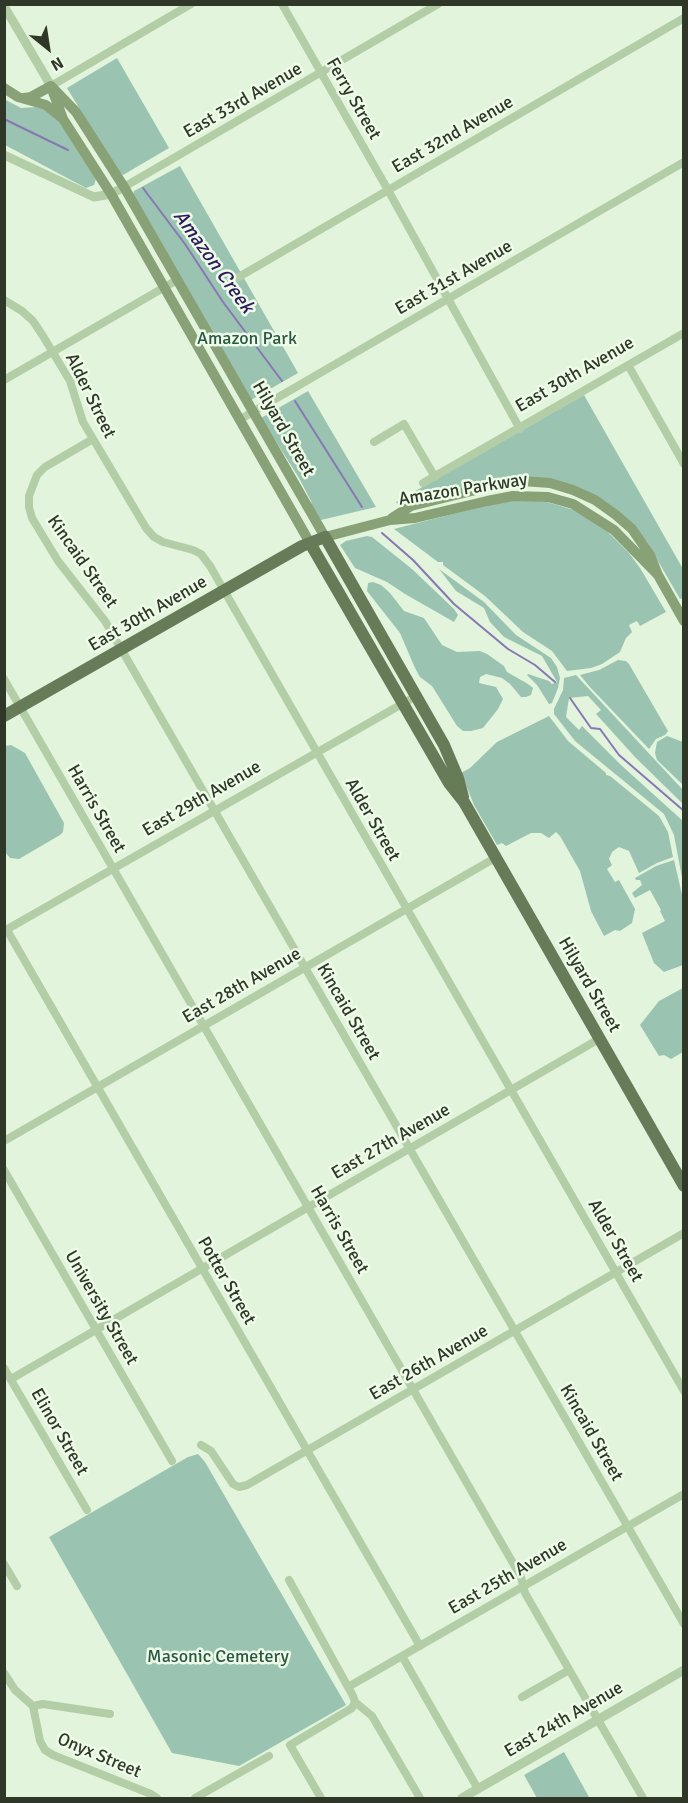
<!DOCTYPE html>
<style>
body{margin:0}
#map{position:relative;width:688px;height:1803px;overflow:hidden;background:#e2f4db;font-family:Signika,sans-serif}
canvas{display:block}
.frame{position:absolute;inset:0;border:6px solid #2f3828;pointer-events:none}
.north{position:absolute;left:18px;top:18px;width:60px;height:60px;-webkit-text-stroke:4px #edfbe8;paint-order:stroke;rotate:150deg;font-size:16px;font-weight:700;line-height:24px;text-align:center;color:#2f3828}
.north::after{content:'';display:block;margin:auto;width:21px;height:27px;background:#2f3828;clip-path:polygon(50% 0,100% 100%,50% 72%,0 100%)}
</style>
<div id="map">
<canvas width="688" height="1803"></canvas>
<div class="frame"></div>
<div class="north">N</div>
</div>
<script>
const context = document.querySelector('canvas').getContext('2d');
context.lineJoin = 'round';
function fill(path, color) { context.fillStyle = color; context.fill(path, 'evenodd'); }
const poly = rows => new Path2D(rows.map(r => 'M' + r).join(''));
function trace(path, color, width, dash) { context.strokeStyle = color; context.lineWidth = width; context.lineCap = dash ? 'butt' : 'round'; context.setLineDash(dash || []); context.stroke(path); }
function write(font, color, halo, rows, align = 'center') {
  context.font = font + ' Signika,sans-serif'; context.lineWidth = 5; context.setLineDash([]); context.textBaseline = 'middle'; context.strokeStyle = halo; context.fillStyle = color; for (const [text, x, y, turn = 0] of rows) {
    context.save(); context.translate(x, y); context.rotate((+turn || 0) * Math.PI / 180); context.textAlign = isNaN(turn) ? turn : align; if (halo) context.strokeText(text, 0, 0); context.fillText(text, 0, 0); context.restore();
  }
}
fill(poly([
 [117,58,169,148,123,175,116,169,67,88],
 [4,99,21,108,37,107,47,110,58,120,96,179,94,185,86,188,5,145],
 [180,166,298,373,251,400,133,195,134,191],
 [308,391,376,507,321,520,314,512,311,501,299,478,261,418],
 [584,395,683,569,683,598,680,599,647,542,632,524,551,480,449,492,398,505,396,502],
 [524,500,547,502,574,510,604,528,629,553,640,568,666,612,640,626,637,621,629,625,632,632,626,638,620,652,602,664,591,668,567,671,552,651,523,632,485,596,443,565,443,562,438,562,394,529,503,501],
 [367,536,372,537,412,569,454,609,458,615,454,622,405,594,387,582,355,568,340,545,346,541],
 [439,569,484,602,516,635,551,658,557,667,560,678,558,688,552,703,549,704,537,685,527,675,528,674,549,681,552,684,557,682,542,656,504,637,490,622,484,608,456,591],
 [373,582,381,585,390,593,404,611,424,618,442,645,457,652,480,651,487,654,504,666,507,672,528,684,533,688,531,695,526,697,521,697,510,684,502,678,486,674,480,677,479,683,496,687,503,699,498,709,483,728,471,731,463,731,457,726,432,686,420,677,415,668,400,633,367,591,368,583],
 [618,660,626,661,629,664,668,731,665,735,656,739,649,749,589,686,580,675,599,670],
 [576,675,683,790,683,804,635,757,596,714,601,710,588,696,569,698,566,717,579,730,582,726,621,765,683,821,683,883,674,835,664,814,575,741,554,714,554,709,563,690,564,678],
 [549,716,568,741,606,773,606,775,610,776,659,816,668,832,673,857,657,863,639,873,629,851,619,847,612,852,609,859,612,865,607,869,615,882,619,880,635,909,632,923,620,931,615,930,604,936,591,911,580,871,560,836,556,832,549,838,541,833,531,833,506,846,502,843,497,845,474,805,461,773,470,768,497,742],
 [667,736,683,742,683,785,657,760,655,753,657,742],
 [11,745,25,753,64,823,63,832,60,835,19,859,10,858,5,852,5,746],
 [674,860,683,899,683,965,664,972,654,963,642,933,665,921,660,911,661,910,650,890,635,898,632,893,642,885,640,880,636,880,635,878,656,866],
 [683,988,683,1052,671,1059,664,1055,659,1056,640,1025,659,1001],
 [198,1454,205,1462,346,1705,239,1766,172,1753,49,1537,188,1457],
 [564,1752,589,1797,586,1798,537,1798,524,1775]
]), '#9ac4b1');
trace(poly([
 [4,119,68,150],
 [143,188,185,244,223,302,282,381],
 [295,401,362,507],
 [382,533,413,560,454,604,508,649,535,665,555,682],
 [570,698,591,728,600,729,619,755,684,811]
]), '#8778b3', 2);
trace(poly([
 [282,4,388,190,520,429],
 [51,86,191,4],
 [124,187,438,4],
 [237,278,684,18],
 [4,300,22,311,33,321,43,336,70,381,83,422,146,528,154,537,163,542,193,550,201,554,210,566,684,1391],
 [628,365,684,464],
 [4,380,177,280],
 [239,420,684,162],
 [93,439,45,467,37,475,29,496,29,507,32,518,58,561,105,621,684,1624],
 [374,442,404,424,435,477],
 [423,483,684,333],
 [4,679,521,1577,525,1593,643,1798],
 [7,930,420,1646],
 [4,931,416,696],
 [4,1141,495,858],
 [4,1170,172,1461],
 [4,1368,87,1510],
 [11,1379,599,1039],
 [201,1445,211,1451,233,1484,239,1487,247,1485,684,1233],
 [4,1564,17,1586],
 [289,1580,353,1696,355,1702],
 [402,1656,478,1789],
 [4,1673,15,1690,33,1706,40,1741,45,1750,53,1755,151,1794,157,1798],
 [348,1687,684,1494],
 [522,1697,569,1670],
 [355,1702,372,1716,420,1798],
 [33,1706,43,1704,110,1714],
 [195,1798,269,1756],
 [321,1798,290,1745,352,1708,355,1702]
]), '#b3cda6', 8);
trace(poly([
 [4,6,51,86],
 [4,155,94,197,111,194,124,187],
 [462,1798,684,1670]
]), '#b3cda6', 9);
trace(poly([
 [51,86,76,112,124,187,325,537,390,520,415,518,487,501,513,496,548,497,573,504,614,530,658,575],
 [4,88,18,97,46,105,63,119],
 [53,92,63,119,111,194,310,543],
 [24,98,31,97,51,86],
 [392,518,411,506,504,483,522,481,550,483,573,490,595,500,616,515,632,529,650,555,658,575,684,621]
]), '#89a177', 10);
trace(poly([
 [310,543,449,783,464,802,684,1186],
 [4,716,302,546,325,537,444,745,458,778,463,797]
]), '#687b58', 12);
write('18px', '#2f3828', '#edfbe8', [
 ["Ferry Street",353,99,60],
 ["East 33rd Avenue",243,101,-30],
 ["East 32nd Avenue",453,135,-30],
 ["East 31st Avenue",454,278,-30],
 ["East 30th Avenue",575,375,-30],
 ["Alder Street",90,396,64],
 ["Hilyard Street",283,429,60],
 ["Amazon Parkway",463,490,-9],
 ["Kincaid Street",82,562,55],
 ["East 30th Avenue",148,614,-30],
 ["East 29th Avenue",202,799,-30],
 ["Harris Street",96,809,60],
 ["Alder Street",372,820,60],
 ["Hilyard Street",589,985,60],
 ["East 28th Avenue",242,986,-30],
 ["Kincaid Street",348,1012,60],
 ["East 27th Avenue",391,1142,-30],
 ["Harris Street",339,1230,60],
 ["Alder Street",615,1241,60],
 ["Potter Street",226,1281,60],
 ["University Street",101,1308,60],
 ["East 26th Avenue",429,1363,-30],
 ["Elinor Street",59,1432,60],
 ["Kincaid Street",591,1433,60],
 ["East 25th Avenue",508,1577,-30],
 ["East 24th Avenue",564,1720,-30],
 ["Onyx Street",99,1756,23]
]);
write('18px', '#2a5845', '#edfbe8', [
 ["Amazon Park",247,339],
 ["Masonic Cemetery",218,1657]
]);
write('italic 20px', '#2d1a5d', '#edfbe8', [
 ["Amazon Creek",213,262,54]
]);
</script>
